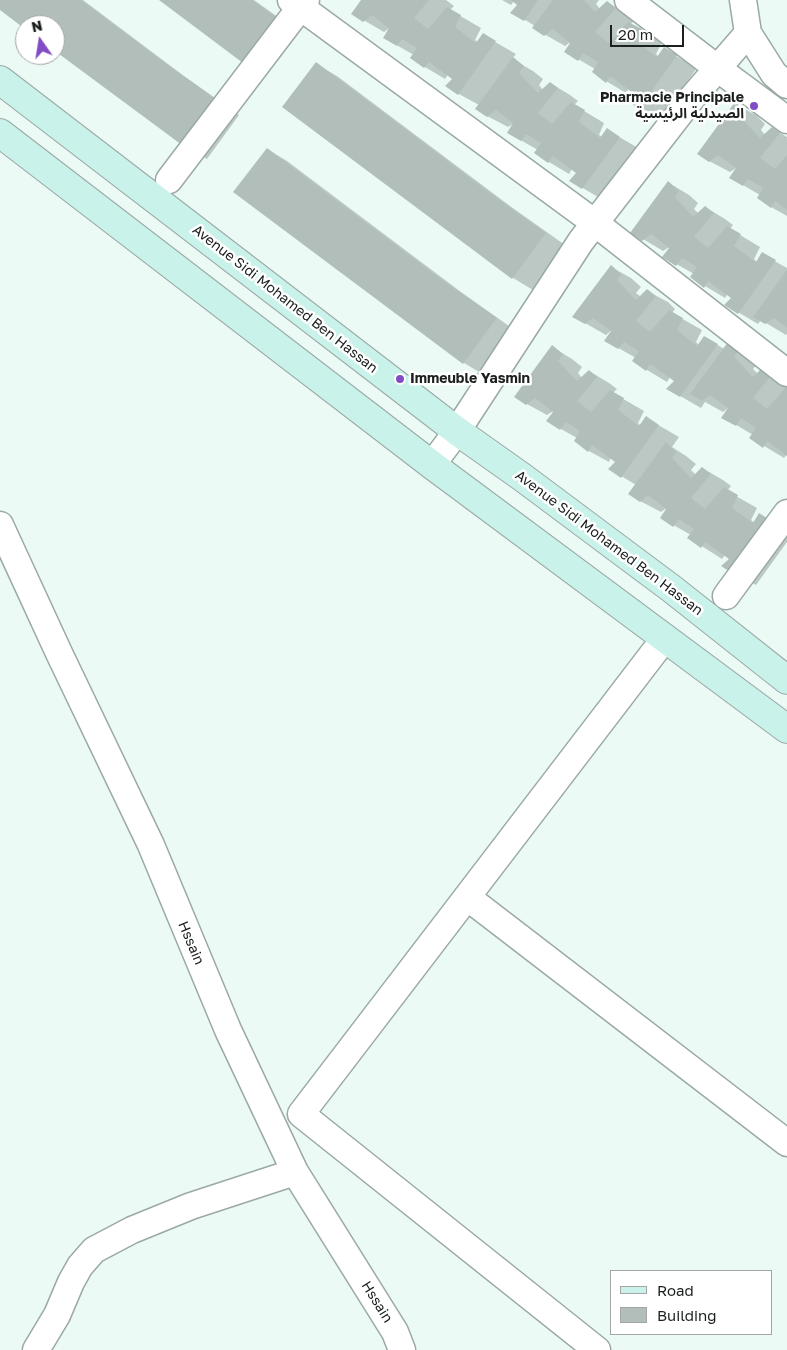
<!DOCTYPE html>
<meta charset="utf-8">
<style>
body{margin:0}
#map{position:relative;width:787px;height:1350px;overflow:hidden;background:#ecfaf6;font-family:"Golos Text",sans-serif}
canvas{display:block}
.legend{position:absolute;left:610px;top:1270px;width:162px;height:65px;box-sizing:border-box;background:#fff;border:1px solid #a4a6a5;margin:0;padding:6px 9px;list-style:none;font-size:15px;color:#1b201e}
.legend li{display:flex;align-items:center;gap:10px;height:25px}
.legend b{width:25px;border:1px solid #a4a6a5}
.north{position:absolute;left:15px;top:15px;width:50px;height:50px;box-sizing:border-box;background:#fff;border:1px solid #a4a6a5;border-radius:50%;rotate:347deg;font-size:14px;font-weight:700;line-height:20px;text-align:center;color:#1b201e}
.north::after{content:'';display:block;margin:auto;width:18px;height:22px;background:#824cc4;clip-path:polygon(50% 0,100% 100%,50% 72%,0 100%)}
.scale{position:absolute;left:610px;top:25px;width:74px;height:22px;box-sizing:border-box;border:2px solid #1b201e;border-top:0;padding-left:6px;font-size:15px;line-height:18px;white-space:nowrap;color:#1b201e;-webkit-text-stroke:4px #fff;paint-order:stroke}
</style>
<div id="map">
<canvas width="787" height="1350"></canvas>
<ul class="legend">
<li><b style="height:6px;background:#c9f2ea"></b>Road</li>
<li><b style="height:14px;background:#b1beba"></b>Building</li>
</ul>
<div class="north">N</div>
<div class="scale">20 m</div>
</div>
<script>
const context = document.querySelector('canvas').getContext('2d');
context.lineJoin = 'round';
function fill(path, color) { context.fillStyle = color; context.fill(path, 'evenodd'); }
const poly = rows => new Path2D(rows.map(r => 'M' + r).join(''));
function trace(path, color, width, dash) { context.strokeStyle = color; context.lineWidth = width; context.lineCap = dash ? 'butt' : 'round'; context.setLineDash(dash || []); context.stroke(path); }
function write(font, color, halo, rows, align = 'center') {
  context.font = font + ' "Golos Text","Noto Sans Arabic",sans-serif'; context.lineWidth = 5; context.setLineDash([]); context.textBaseline = 'middle'; context.strokeStyle = halo; context.fillStyle = color; for (const [text, x, y, turn = 0] of rows) {
    context.save(); context.translate(x, y); context.rotate((+turn || 0) * Math.PI / 180); context.textAlign = isNaN(turn) ? turn : align; if (halo) context.strokeText(text, 0, 0); context.fillText(text, 0, 0); context.restore();
  }
}
fill(poly([
 [0,0,83,0,184,76,239,115,207,159,187,147,55,49,55,25,25,25,25,26,0,8],
 [160,0,254,0,296,30,264,74],
 [363,0,446,0,454,6,450,10,481,28,475,40,478,42,483,35,516,54,512,59,533,71,543,79,539,85,543,90,550,83,570,95,578,101,574,105,604,123,599,135,602,137,607,130,640,149,603,200,571,181,578,173,572,169,569,174,549,162,536,153,538,150,508,133,516,122,508,127,487,116,479,105,459,94,454,79,448,74,445,79,425,67,412,58,414,55,384,38,391,27,384,32,353,14],
 [502,0,599,0,596,4,600,9,607,2,627,14,635,20,631,24,662,42,656,54,659,57,664,49,697,68,660,119,628,100,635,93,629,88,626,93,606,81,595,69,566,52,573,40,565,46,544,34,535,26,512,12,519,5,514,1,511,5],
 [316,64,337,76,510,206,565,245,533,290,513,278,284,107],
 [735,104,756,115,765,124,761,130,765,135,772,128,787,137,787,216,771,207,760,195,731,178,738,167,730,172,709,161],
 [267,149,287,161,461,292,516,331,484,375,464,363,235,192],
 [669,183,689,195,698,203,694,209,699,214,705,207,725,219,733,225,730,229,760,247,754,259,757,262,762,254,787,268,787,334,786,335,761,320,758,324,726,305,733,298,728,293,725,298,705,286,694,274,664,257,671,246,663,251,643,239],
 [611,267,631,278,641,287,636,293,641,297,647,291,668,302,675,309,672,313,702,330,696,342,699,345,705,337,724,349,728,344,758,363,753,369,758,374,765,368,787,381,787,454,784,458,751,438,753,435,723,417,731,406,723,412,705,402,701,408,668,389,676,381,670,377,667,382,647,370,634,360,636,358,606,341,613,329,606,335,585,323],
 [552,347,572,359,582,367,578,373,582,378,589,371,609,383,617,389,613,393,644,411,638,423,641,426,646,418,679,437,672,447,686,456,696,464,691,470,696,475,702,468,723,480,731,486,727,491,757,508,751,520,755,523,787,531,787,542,756,585,736,574,731,559,725,555,722,559,689,538,691,535,661,518,669,506,661,512,640,501,636,485,610,469,617,462,611,457,609,462,589,451,577,438,561,429,555,410,547,415,527,404]
]), '#0003');
fill(poly([
 [0,0,81,0,164,62,220,102,186,148,55,51,55,25,25,25,25,29,0,10],
 [159,0,252,0,276,17,243,63],
 [361,0,429,0,414,18,428,29,447,7,461,15,455,27,476,43,483,33,496,41,458,95,445,86,452,79,429,62,424,68,410,58,417,48,402,39,397,46,383,38,389,28,372,15,363,22,351,14],
 [511,0,538,0,524,21,510,13,517,5],
 [553,0,584,0,595,12,607,1,616,8,595,32,609,43,628,22,642,29,636,41,657,57,664,47,677,55,639,109,626,100,633,93,610,76,606,83,592,72,598,62,583,53,578,61,564,52,570,43,553,29,544,36,532,28],
 [513,57,524,66,519,73,538,93,550,82,558,88,538,113,552,124,571,102,585,110,579,122,600,138,607,128,620,137,582,189,569,181,576,173,553,156,548,163,534,153,541,143,526,134,521,141,507,133,513,123,496,110,487,117,475,109],
 [316,62,490,193,546,233,512,279,282,107],
 [735,102,746,111,741,118,760,138,772,127,780,133,760,158,775,169,787,155,787,210,775,201,771,208,757,198,763,188,748,179,743,186,729,178,736,168,718,155,709,162,697,154],
 [267,148,441,279,497,318,463,364,233,192],
 [668,181,679,191,675,197,693,217,705,206,714,213,694,237,708,248,727,226,741,234,734,246,756,262,762,252,776,260,738,314,724,305,731,298,708,281,704,288,690,277,697,267,682,258,676,266,662,257,669,248,651,234,642,241,630,233],
 [611,265,621,274,617,280,636,300,647,289,656,296,636,321,650,332,669,310,683,318,677,330,697,346,704,336,718,344,680,397,666,389,674,381,650,364,646,371,632,361,639,351,624,342,618,349,604,341,611,331,593,318,585,324,572,317],
 [787,270,787,328,774,318,765,324,753,317],
 [728,342,738,351,734,357,753,377,764,366,773,373,753,398,767,409,786,387,787,388,787,456,767,441,763,448,749,438,756,428,741,418,736,426,721,418,728,408,710,395,702,401,690,394],
 [552,345,563,354,558,361,577,381,589,370,597,377,577,401,591,412,610,390,624,398,618,410,639,426,646,416,659,425,621,478,608,469,615,462,592,445,588,452,574,441,580,431,566,422,560,430,546,421,553,412,535,398,526,405,514,397],
 [666,442,676,452,672,458,691,478,702,467,711,474,691,498,705,509,724,487,738,495,732,508,753,523,759,513,773,522,735,575,721,566,729,559,705,542,701,548,687,538,694,529,679,519,673,527,660,518,666,509,648,495,640,502,628,494]
]), '#b1beba');
const street = poly([
 [291,0,595,223,787,373],
 [628,0,717,68,787,120],
 [743,0,748,33,774,74,787,85],
 [169,180,306,0],
 [432,465,457,431,581,241,691,99,748,33],
 [0,525,59,653,151,845,228,1030,295,1172,395,1332,402,1350],
 [726,596,787,513],
 [467,897,787,1143],
 [36,1350,57,1315,71,1282,80,1266,94,1250,132,1230,191,1206,295,1172],
 [597,1350,301,1114,665,638]
]);
const secondary = poly([
 [0,80,457,431,522,477,672,589,787,680],
 [0,133,432,465,787,729]
]);
trace(street, '#9ba9a5', 29);
trace(secondary, '#9ba9a5', 30);
trace(street, '#fff', 26);
trace(secondary, '#c9f2ea', 28);
for (const [x, y, r, color] of [
 [754,106,5,"#824cc4"],
 [400,379,5,"#824cc4"]
]) { const dot = new Path2D(); dot.arc(x, y, r, 0, 2 * Math.PI); context.fillStyle = color; context.fill(dot); trace(dot, '#fff', 2); }
write('bold 14px', '#1b201e', '#fff', [
 ["Pharmacie Principale",744,98],
 ["الصيدلية الرئيسية",744,114],
 ["Immeuble Yasmin",410,379,"left"]
], 'right');
write('14px', '#1b201e', '#fff', [
 ["Avenue Sidi Mohamed Ben Hassan",285,299,38],
 ["Avenue Sidi Mohamed Ben Hassan",609,543,37],
 ["Hssain",191,943,67],
 ["Hssain",377,1302,58]
]);
</script>
